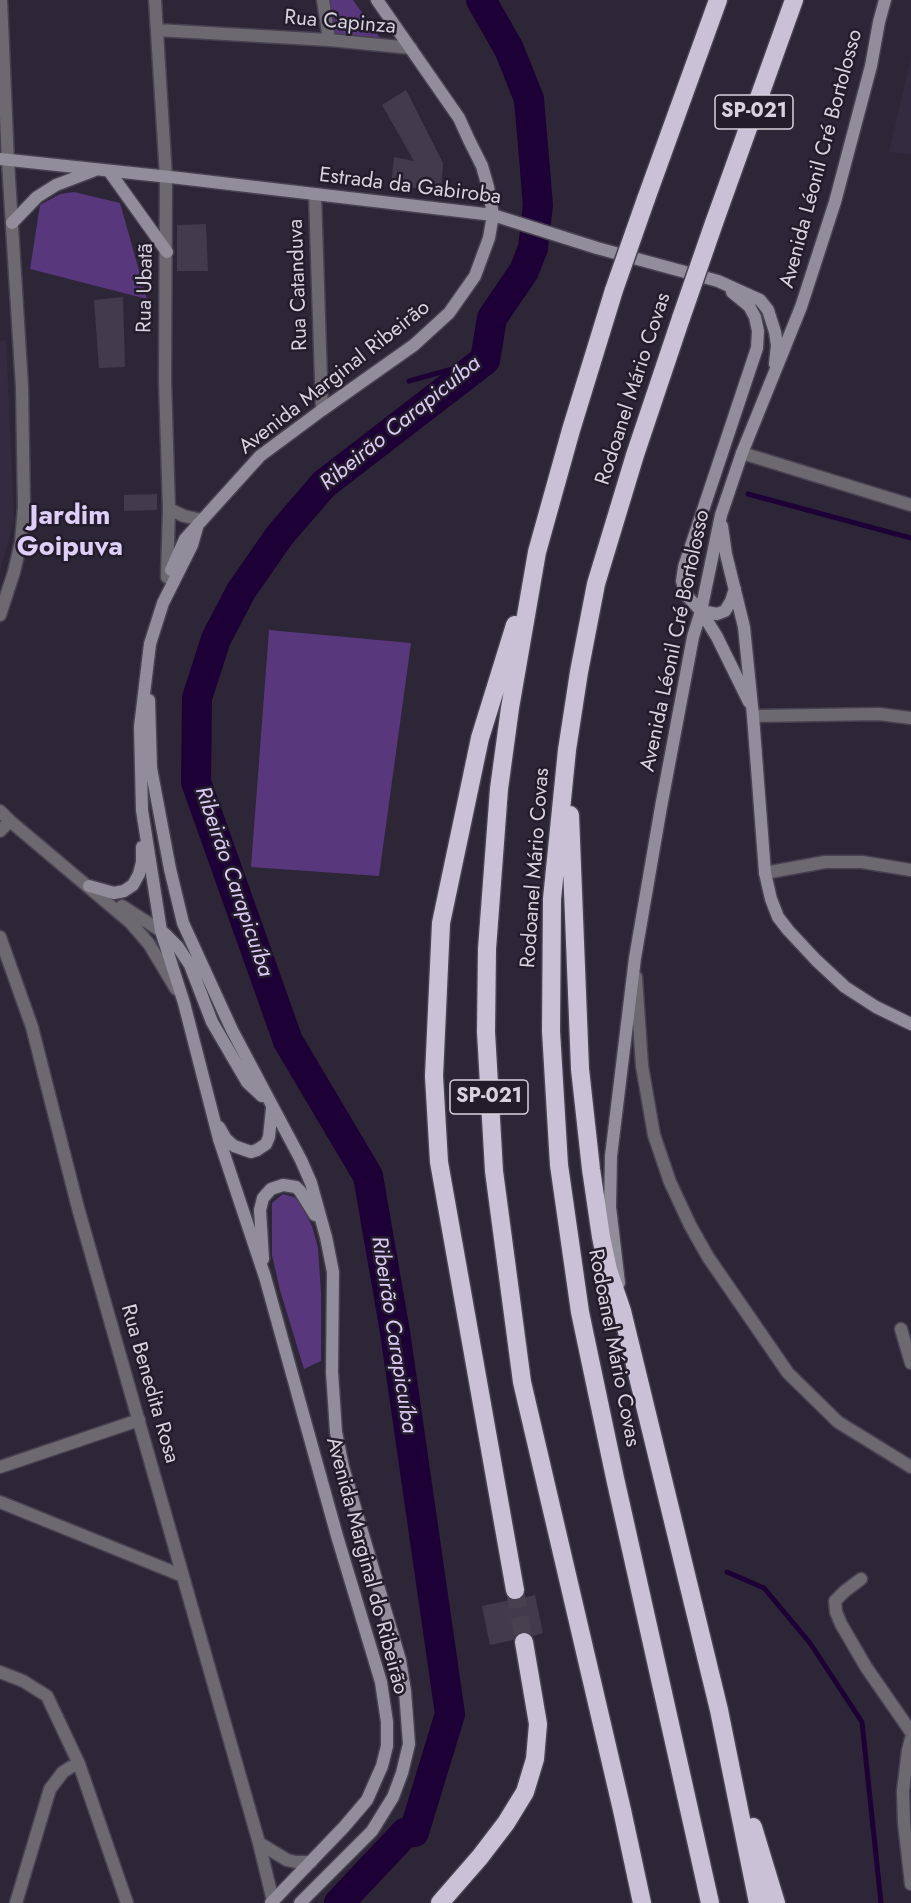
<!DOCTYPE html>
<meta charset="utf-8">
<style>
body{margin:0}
canvas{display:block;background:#2c2636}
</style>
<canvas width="911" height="1903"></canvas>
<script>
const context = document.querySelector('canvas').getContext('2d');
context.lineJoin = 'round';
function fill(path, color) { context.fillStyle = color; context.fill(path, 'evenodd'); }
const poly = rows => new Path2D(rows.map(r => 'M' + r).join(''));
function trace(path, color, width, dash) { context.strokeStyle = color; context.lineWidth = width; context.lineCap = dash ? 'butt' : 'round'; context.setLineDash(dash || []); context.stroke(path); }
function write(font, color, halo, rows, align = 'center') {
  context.font = font + ' Jost,sans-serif'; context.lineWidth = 5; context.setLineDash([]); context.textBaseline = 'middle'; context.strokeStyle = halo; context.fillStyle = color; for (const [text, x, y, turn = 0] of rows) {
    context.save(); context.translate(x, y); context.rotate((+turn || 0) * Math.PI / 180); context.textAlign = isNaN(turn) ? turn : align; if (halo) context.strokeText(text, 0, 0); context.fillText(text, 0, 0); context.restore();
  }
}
fill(poly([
 [911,59,911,154,889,152],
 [6,340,14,520,0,571,0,341]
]), '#342b41');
fill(poly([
 [330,0,353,0,380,38,335,35],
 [74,192,120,203,147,299,30,269,40,205,60,194],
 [269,630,411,643,379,876,251,867],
 [283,1194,294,1197,300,1203,312,1226,318,1248,321,1293,321,1361,304,1369,280,1290,272,1255,272,1203]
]), '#58377c');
trace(poly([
 [409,381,485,360],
 [748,494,911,538],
 [727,1572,764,1588,810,1643,862,1722,881,1903]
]), '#1d0035', 5);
trace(poly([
 [339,1903,405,1833,414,1832,450,1714,395,1332,368,1176,288,1041,196,782,197,698,216,639,241,591,280,535,324,484,485,360,492,318,524,271,533,248,538,205,529,99,509,49,481,0]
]), '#1d0035', 30);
fill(poly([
 [406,90,443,163,441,190,391,186,394,157,414,161,382,105],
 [206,224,208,271,177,271,177,225],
 [123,297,125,367,99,368,94,300],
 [157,494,157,510,124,511,124,495],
 [535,1595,543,1633,533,1636,528,1632,522,1631,516,1634,513,1640,490,1645,482,1606,510,1600,518,1601,523,1598]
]), '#423b4c');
trace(poly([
 [515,1590,524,1642]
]), '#46404f', 18, [18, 9]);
const minor = poly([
 [1,0,8,162],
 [155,0,166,177,165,381,169,509,167,577],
 [323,0,329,40],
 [157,30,329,40,411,48],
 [315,195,322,410],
 [742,453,911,505],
 [169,509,184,516,202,520],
 [753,716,879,714,911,718],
 [765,873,825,862,862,862,911,870],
 [636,977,642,1066,654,1135,670,1182,690,1225,708,1257,788,1373,838,1422,911,1467],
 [901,1329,911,1363],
 [0,1467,139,1420],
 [0,1502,183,1576],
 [861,1579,845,1591,835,1601,836,1612,841,1624,866,1667,911,1732],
 [0,1672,23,1681,47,1696,79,1764,127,1903],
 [911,1739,908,1750,903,1791,904,1823,911,1884],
 [16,1903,50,1789,63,1772,71,1767,79,1764]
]);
const tertiary = poly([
 [0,615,14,572,21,542,24,507,22,387,8,162],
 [0,811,10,821,131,923,149,944,176,989],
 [0,831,10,821],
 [122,906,161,931],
 [0,937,32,1027,78,1208,259,1843,273,1901],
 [259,1843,287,1860,296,1862,311,1862]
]);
const secondary = poly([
 [0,159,179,178,493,215,597,248,718,281,760,300,768,310,775,332,777,345,775,364],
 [109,171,167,252],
 [12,223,37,197,56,185,93,171],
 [732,292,749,306,755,317,758,331,757,348,684,567,682,581,686,595,701,611,717,637,749,702],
 [198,524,192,545,163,603,150,644,140,727,142,810,161,931,184,1003,219,1139,265,1277,337,1536,381,1682,387,1722,387,1746,382,1766,367,1800,344,1827,271,1903],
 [722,526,726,554,744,627,753,716,765,873,771,899,778,917,788,930,816,960,845,987,876,1007,911,1024],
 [171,570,185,539,260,456,322,410,414,345,449,313,475,276,489,238,493,215,488,187,482,166,469,140,459,118,377,0],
 [701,611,717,614,725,611,731,601,735,589],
 [149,700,151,768,170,869,183,923,232,1030,301,1160,311,1183,326,1237,333,1272,332,1372,336,1432,343,1467,400,1660,405,1691,409,1744,402,1773,393,1797,372,1831,300,1903],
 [89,886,114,893,124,891,133,885,139,874,142,862,142,847],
 [164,933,178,947,190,965,212,1022,247,1082,262,1096],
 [219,1127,226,1139,234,1146,251,1152,257,1150,266,1144,269,1137,272,1108],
 [263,1259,260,1210,263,1198,271,1189,283,1185,296,1187,300,1191,315,1215],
 [619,1283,610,1207,611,1156,635,958,661,807,693,637,701,611,721,515,742,453,801,307,835,202,871,66,879,22,885,0]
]);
const motorway = poly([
 [646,199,718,0],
 [714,223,794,0],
 [614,290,571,430,537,552,510,708,499,789,487,949,486,1032,494,1171,522,1382,622,1810,642,1903],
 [681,318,635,455,596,584,579,672,567,750,552,899,551,1031,559,1165,580,1312,615,1478,710,1903],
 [515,625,480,738,441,923,434,1076,439,1162,515,1590],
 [570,815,580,1069,591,1169,601,1237,608,1270,622,1311,719,1710,758,1903],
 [753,1827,776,1903],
 [440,1903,480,1857,506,1823,525,1792,535,1759,538,1724,524,1642]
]);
trace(minor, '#474251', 15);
trace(tertiary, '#474251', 15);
trace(secondary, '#474251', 15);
trace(motorway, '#474251', 21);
trace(minor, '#6c6971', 12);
trace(tertiary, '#6c6971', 12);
trace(secondary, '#928d9a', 12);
trace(motorway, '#cac1d6', 18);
const motorwayBridge = poly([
 [614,290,646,199],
 [681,318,714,223]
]);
trace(motorwayBridge, '#474251', 21, []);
trace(motorwayBridge, '#cac1d6', 18);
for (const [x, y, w] of [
 [754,112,78],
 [489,1097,78]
]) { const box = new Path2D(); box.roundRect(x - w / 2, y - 17, w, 34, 4.5); context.fillStyle = '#231c2b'; context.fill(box); trace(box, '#d7d2dd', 1.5); }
write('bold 20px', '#d7d2dd', null, [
 ["SP-021",754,112],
 ["SP-021",489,1097]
]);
write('21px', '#d7d2dd', '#231c2b', [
 ["Rua Capinza",340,23,5],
 ["Avenida Léonil Cré Bortolosso",822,159,-75],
 ["Estrada da Gabiroba",410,187,7],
 ["Rua Catanduva",299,285,-92],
 ["Rua Ubatã",146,288,-89],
 ["Avenida Marginal Ribeirão",335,378,-38],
 ["Rodoanel Mário Covas",634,389,-72],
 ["Avenida Léonil Cré Bortolosso",676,641,-78],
 ["Rodoanel Mário Covas",536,868,-86],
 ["Rodoanel Mário Covas",613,1348,79],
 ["Rua Benedita Rosa",149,1384,74],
 ["Avenida Marginal do Ribeirão",366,1566,75]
]);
write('italic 22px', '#ddcbf6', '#231c2b', [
 ["Ribeirão Carapicuíba",401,424,-39],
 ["Ribeirão Carapicuíba",233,882,71],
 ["Ribeirão Carapicuíba",393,1335,81]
]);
write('bold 27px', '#dfcef8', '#231c2b', [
 ["Jardim",70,517],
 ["Goipuva",70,548]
]);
</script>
